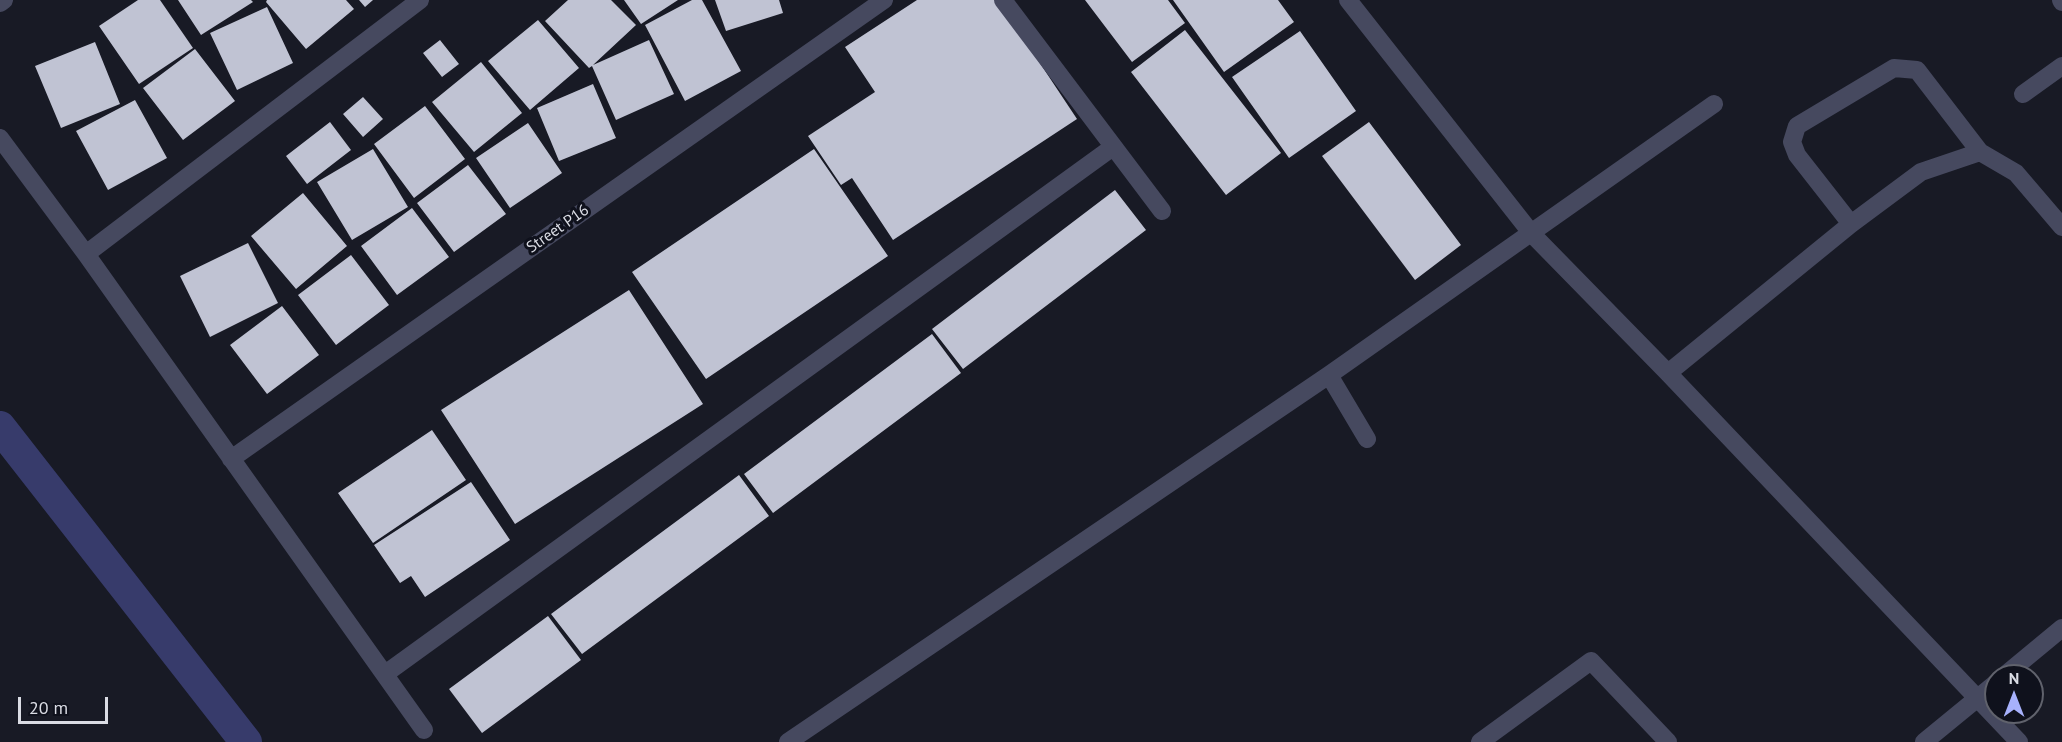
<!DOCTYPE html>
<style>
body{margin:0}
#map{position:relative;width:2062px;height:742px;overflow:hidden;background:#181a25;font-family:"PT Sans",sans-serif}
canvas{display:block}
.north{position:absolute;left:1984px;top:664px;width:60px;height:60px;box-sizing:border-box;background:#0f111c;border:2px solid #60626c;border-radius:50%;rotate:0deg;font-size:16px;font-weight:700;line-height:24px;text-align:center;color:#dadce4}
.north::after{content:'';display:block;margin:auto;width:21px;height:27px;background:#a7b1fc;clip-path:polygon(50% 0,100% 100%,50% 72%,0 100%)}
.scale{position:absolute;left:18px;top:697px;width:90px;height:27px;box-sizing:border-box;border:3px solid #dadce4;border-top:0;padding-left:8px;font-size:18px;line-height:21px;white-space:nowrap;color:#dadce4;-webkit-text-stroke:4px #0f111c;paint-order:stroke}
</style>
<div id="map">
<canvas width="2062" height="742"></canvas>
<div class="north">N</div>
<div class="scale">20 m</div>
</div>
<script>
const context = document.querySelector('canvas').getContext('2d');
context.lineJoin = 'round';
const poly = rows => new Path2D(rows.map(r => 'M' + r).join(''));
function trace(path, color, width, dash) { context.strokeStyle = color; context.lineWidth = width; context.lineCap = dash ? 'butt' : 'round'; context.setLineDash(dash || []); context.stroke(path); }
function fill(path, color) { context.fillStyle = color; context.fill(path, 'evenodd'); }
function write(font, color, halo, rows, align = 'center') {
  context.font = font + ' "PT Sans",sans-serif'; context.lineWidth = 6; context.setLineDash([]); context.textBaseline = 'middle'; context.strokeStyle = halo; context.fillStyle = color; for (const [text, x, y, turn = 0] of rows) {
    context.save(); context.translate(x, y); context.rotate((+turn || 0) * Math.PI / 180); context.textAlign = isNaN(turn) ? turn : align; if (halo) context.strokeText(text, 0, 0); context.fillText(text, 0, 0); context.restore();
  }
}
trace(poly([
 [0,427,246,742]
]), '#373b6b', 32);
fill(poly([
 [138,0,160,0,193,48,139,84,99,26],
 [178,0,251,0,253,2,201,35],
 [267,0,346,0,354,9,306,49,266,2],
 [359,0,373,0,365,7],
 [568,0,611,0,636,25,593,65,649,40,674,94,616,120,592,66,589,68,545,21],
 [624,0,678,0,641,24],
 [692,0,702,0,741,71,685,101,645,25],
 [715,0,779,0,783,13,726,31],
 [917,0,998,0,1077,119,893,240,852,178,841,185,808,136,875,92,845,47],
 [1085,0,1168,0,1185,23,1132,62],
 [1173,0,1278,0,1294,22,1224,72],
 [267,7,293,63,237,90,210,33],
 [538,20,579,68,530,110,488,61],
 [1185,30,1281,153,1226,195,1131,72],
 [1300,31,1356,111,1289,158,1232,77],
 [440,40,459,64,442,77,423,53],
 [95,42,120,104,61,128,35,66],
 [195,49,235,101,183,140,143,88],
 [481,62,522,113,474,152,432,102],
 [593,84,616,138,559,161,537,108],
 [363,97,383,119,363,137,343,114],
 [135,100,167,158,108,190,76,131],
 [425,106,465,159,414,198,374,144],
 [330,122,351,150,307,184,286,156],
 [1369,122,1461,245,1415,280,1322,156],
 [528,123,562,173,510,208,476,158],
 [373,149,408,207,352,240,317,182],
 [814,149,888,256,706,379,632,272],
 [468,165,506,214,454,252,417,203],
 [1115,190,1146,230,963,369,932,329],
 [303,193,347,246,296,289,251,236],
 [412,208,449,257,397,295,361,246],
 [248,243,278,303,210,337,180,276],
 [351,255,389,305,336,345,298,295],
 [629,290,703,404,515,524,441,410],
 [282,306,319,355,267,394,230,345],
 [932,334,961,373,773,513,744,474],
 [432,430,466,480,373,543,338,493],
 [739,475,769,516,582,654,551,614],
 [471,482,510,540,425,597,411,576,400,583,374,545],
 [548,616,581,660,482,733,449,689]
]), '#c0c3d3');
trace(poly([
 [1003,0,1162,211],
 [1348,0,1532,234,1668,373,2019,742],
 [2061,0,2062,2],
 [0,3,4,0],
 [2023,94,2062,66],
 [0,138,86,254,424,730],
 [1851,224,1797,155,1792,142,1797,126,1894,68,1917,70,1980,152],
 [86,254,420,0],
 [1668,373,1851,224,1921,172,1980,152,2016,173,2062,227],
 [1329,375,1367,439],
 [231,459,884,0],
 [385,674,1113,147],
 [2004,676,2062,628],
 [788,742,1329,375,1714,104],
 [1480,742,1591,661,1668,742],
 [1924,742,1996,683]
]), '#46495f', 18);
write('16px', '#dadce4', '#0f111c', [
 ["Street P16",558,229,-35]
]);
</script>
